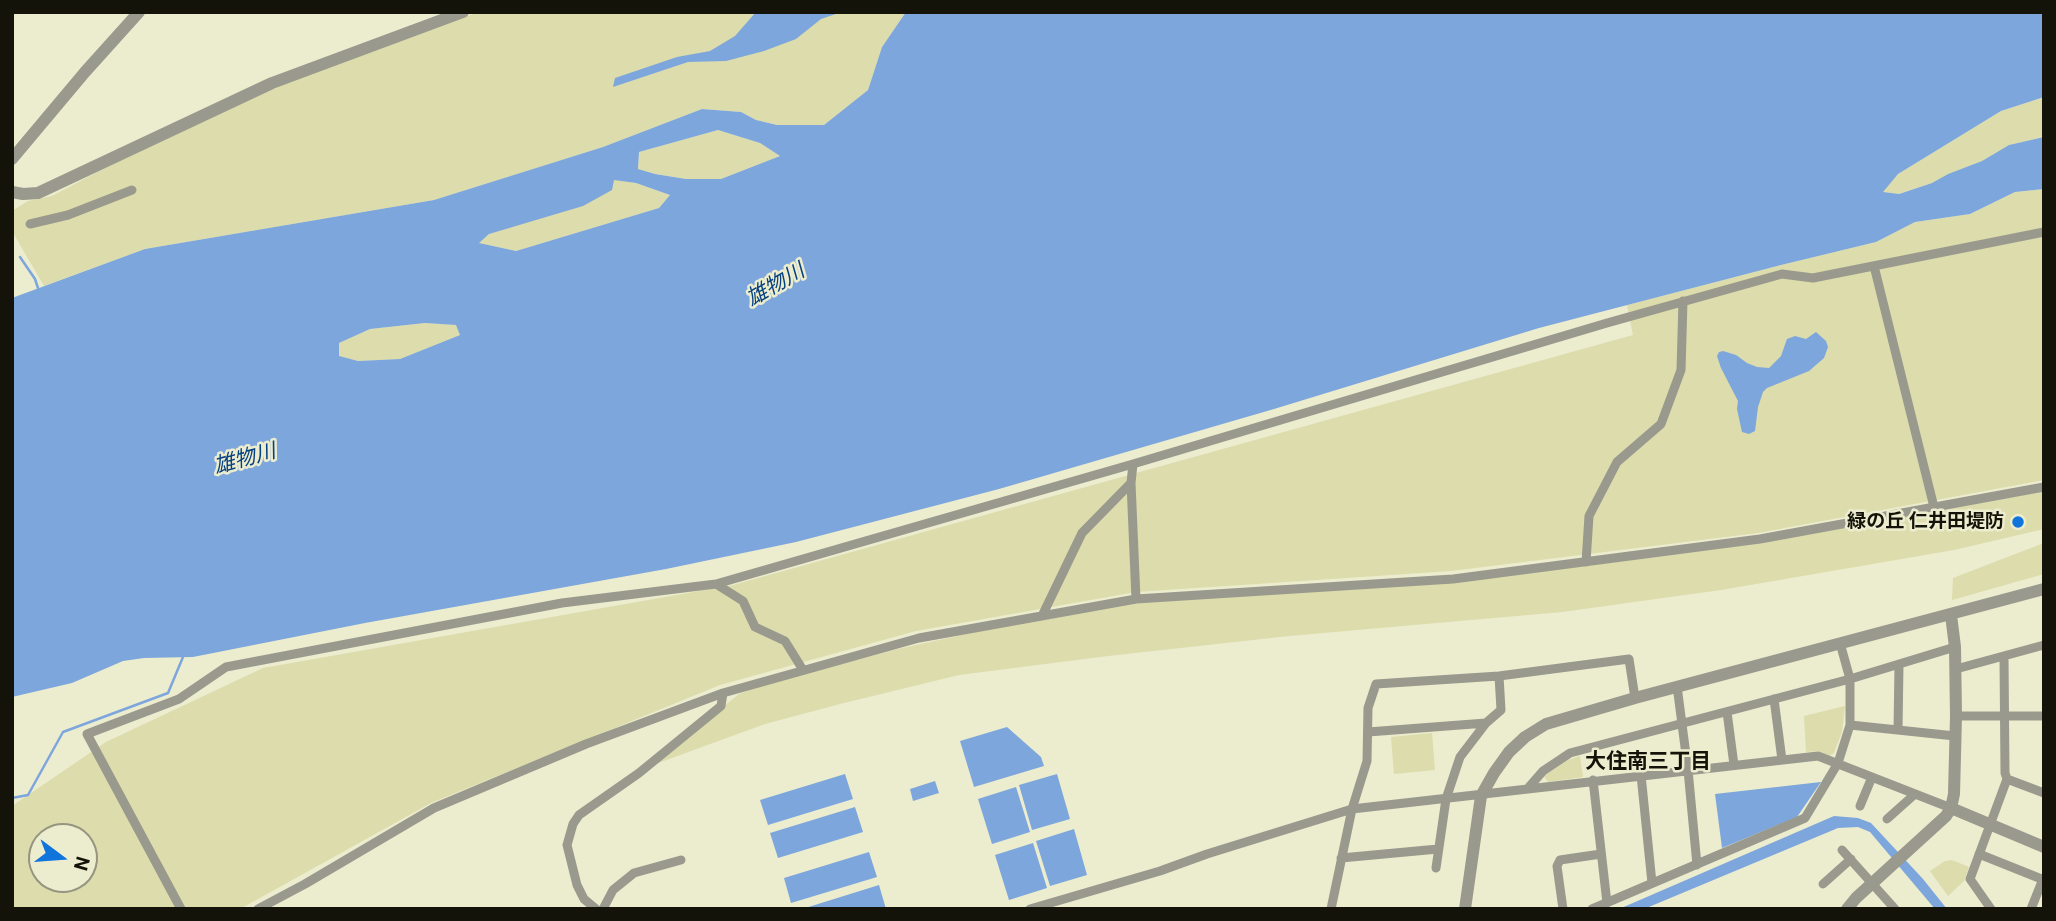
<!DOCTYPE html>
<meta charset="utf-8">
<style>
body{margin:0}
#map{position:relative;width:2056px;height:921px;overflow:hidden;background:#ececcf;font-family:Roboto,sans-serif}
canvas{display:block}
.frame{position:absolute;inset:0;border:14px solid #131309;pointer-events:none}
.north{position:absolute;left:28px;top:823px;width:70px;height:70px;box-sizing:border-box;background:#ececcf;border:2px solid #959580;border-radius:50%;rotate:106deg;font-size:19px;font-weight:700;line-height:28px;text-align:center;color:#131309}
.north::after{content:'';display:block;margin:auto;width:24px;height:32px;background:#0f74dc;clip-path:polygon(50% 0,100% 100%,50% 72%,0 100%)}
</style>
<div id="map">
<canvas width="2056" height="921"></canvas>
<div class="frame"></div>
<div class="north">N</div>
</div>
<script>
const context = document.querySelector('canvas').getContext('2d');
context.lineJoin = 'round';
function fill(path, color) { context.fillStyle = color; context.fill(path, 'evenodd'); }
const poly = rows => new Path2D(rows.map(r => 'M' + r).join(''));
function trace(path, color, width, dash) { context.strokeStyle = color; context.lineWidth = width; context.lineCap = dash ? 'butt' : 'round'; context.setLineDash(dash || []); context.stroke(path); }
function write(font, color, halo, rows, align = 'center') {
  context.font = font + ' Roboto,"Noto Sans JP",sans-serif'; context.lineWidth = 5; context.setLineDash([]); context.textBaseline = 'middle'; context.strokeStyle = halo; context.fillStyle = color; for (const [text, x, y, turn = 0] of rows) {
    context.save(); context.translate(x, y); context.rotate((+turn || 0) * Math.PI / 180); context.textAlign = isNaN(turn) ? turn : align; if (halo) context.strokeText(text, 0, 0); context.fillText(text, 0, 0); context.restore();
  }
}
fill(poly([
 [479,12,906,12,882,47,868,90,824,125,777,125,756,120,741,112,702,109,603,147,434,200,145,249,44,286,12,231,12,211,28,201,52,196,103,169,278,86],
 [2044,97,2044,137,2009,145,1982,161,1948,174,1932,183,1898,194,1882,192,1898,174,2001,111],
 [718,130,760,143,780,156,721,179,686,179,655,174,638,169,639,152],
 [613,179,636,183,670,195,659,208,516,251,478,243,489,234],
 [2044,189,2044,480,1758,533,1451,571,1136,592,916,631,720,685,431,803,240,909,12,909,12,806,106,742,263,668,733,585,1633,335,1627,305,1781,265,1876,242,1915,222,1970,214,2015,192],
 [42,837,84,837,84,879,42,879],
 [425,323,457,325,460,335,400,359,358,361,339,357,338,343,370,329],
 [2044,489,2044,529,1954,550,1721,590,1562,612,1289,636,1108,656,959,675,840,704,765,724,650,766,739,694,765,684,898,649,1011,624,1136,602,1454,582,1746,545],
 [2044,543,2044,574,1952,600,1953,578],
 [1845,706,1842,732,1834,753,1829,756,1818,751,1806,752,1804,716],
 [1432,733,1435,770,1394,774,1391,737],
 [1580,756,1583,777,1548,782,1544,776,1568,760],
 [1952,860,1969,867,1964,881,1948,896,1930,871,1945,861]
]), '#dcdcac');
fill(poly([
 [756,12,836,12,836,14,821,19,796,39,764,51,726,61,688,62,613,87,615,78,677,57,710,51,735,36],
 [906,12,2044,12,2044,97,2001,111,1898,174,1883,192,1899,194,1932,183,1948,174,1982,161,2009,145,2044,137,2044,189,2015,192,1970,214,1915,222,1876,242,1781,265,1539,328,1274,409,999,489,796,542,666,569,365,623,193,657,144,658,123,661,72,683,12,697,12,298,145,249,434,200,603,147,702,109,741,112,756,120,777,125,824,125,868,90,882,47],
 [718,130,760,143,780,156,721,179,686,179,655,174,638,169,639,152],
 [614,180,636,183,670,195,659,208,516,251,479,243,489,234,583,206,612,190],
 [425,323,456,325,460,335,400,359,358,361,339,356,339,343,370,329],
 [1816,332,1826,341,1828,347,1824,358,1809,371,1767,388,1763,392,1758,407,1755,431,1749,434,1742,432,1737,409,1738,401,1721,368,1717,356,1719,352,1723,351,1736,355,1747,363,1757,367,1769,368,1781,356,1787,339,1795,336,1806,339],
 [1007,727,1041,757,1044,766,974,787,960,741],
 [845,774,853,799,768,825,760,800],
 [1057,774,1070,819,1032,830,1019,785],
 [935,781,939,793,913,801,910,789],
 [1821,782,1797,817,1722,848,1715,794],
 [1016,787,1030,832,992,844,978,799],
 [855,807,863,832,778,858,770,833],
 [1834,816,1858,818,1871,823,1923,879,1947,909,1935,909,1870,832,1858,827,1838,828,1644,909,1619,909],
 [1074,829,1087,875,1050,886,1036,841],
 [1033,843,1047,888,1009,900,995,855],
 [869,852,877,877,791,903,784,878],
 [879,885,886,909,802,909]
]), '#7da6dc');
trace(poly([
 [20,257,35,279,39,291],
 [12,798,28,795,63,732,168,693,183,657]
]), '#7da6dc', 2.5);
trace(poly([
 [30,224,68,215,132,190],
 [1874,266,1934,507],
 [1131,483,1136,599],
 [1586,562,1589,516,1617,462,1661,424,1681,370,1683,301],
 [716,584,743,601,755,627,785,641,803,670],
 [1042,616,1082,533,1131,483,1133,464],
 [1956,669,2044,645],
 [1677,686,1688,770,1697,865],
 [1774,699,1782,760],
 [1727,712,1734,765],
 [1956,716,2044,716],
 [1850,725,1955,736],
 [1898,730,1899,664],
 [1368,732,1486,723],
 [1641,775,1652,883],
 [2007,779,2044,793],
 [1593,780,1607,903],
 [1529,787,1543,771,1570,753,1850,679,1955,647],
 [1860,806,1872,777],
 [1887,819,1915,794],
 [1842,850,1895,909],
 [1979,854,2044,880],
 [1341,858,1438,849],
 [1436,868,1446,799,1460,757,1486,723,1501,710,1499,676],
 [1823,884,1851,859],
 [181,909,87,734,179,699,226,667,562,603,716,584,1133,464,1607,323,1782,274,1813,278,2044,232],
 [258,909,305,884,434,808,586,744,723,693,919,638,1136,599,1453,579,1760,539,2044,487],
 [596,909,584,899,577,885,567,845,573,824,579,815,639,773,721,706,723,693],
 [603,909,613,890,634,873,681,860],
 [1030,909,1160,871,1207,854,1352,809,1818,756,1951,808],
 [1331,909,1352,809,1367,761,1368,708,1376,684,1499,676,1629,659,1635,698],
 [1563,909,1557,866,1560,860,1601,854],
 [1592,909,1805,818,1838,763,1850,725,1850,679,1840,643],
 [1991,909,1970,879,2007,779,2005,773,2004,657],
 [2031,909,2043,879]
]), '#99998d', 9);
trace(poly([
 [12,159,85,72,139,12],
 [12,192,23,194,38,193,272,83,463,12],
 [1951,808,2044,847],
 [1465,909,1481,796,1494,773,1509,752,1525,737,1546,724,1635,698,2044,589],
 [1847,909,1856,898,1946,816,1951,808,1954,794,1956,716,1955,647,1951,615]
]), '#99998d', 12);
for (const [x, y, r, color] of [
 [2018,522,7,"#0f74dc"]
]) { const dot = new Path2D(); dot.arc(x, y, r, 0, 2 * Math.PI); context.fillStyle = color; context.fill(dot); trace(dot, '#ececcf', 2.5); }
write('bold 19px', '#131309', '#ececcf', [
 ["緑の丘 仁井田堤防",2004,522]
], 'right');
write('italic 21px', '#064180', '#ececcf', [
 ["雄物川",776,286,-30],
 ["雄物川",245,460,-15]
]);
write('bold 21px', '#131309', '#ececcf', [
 ["大住南三丁目",1648,763]
]);
</script>
